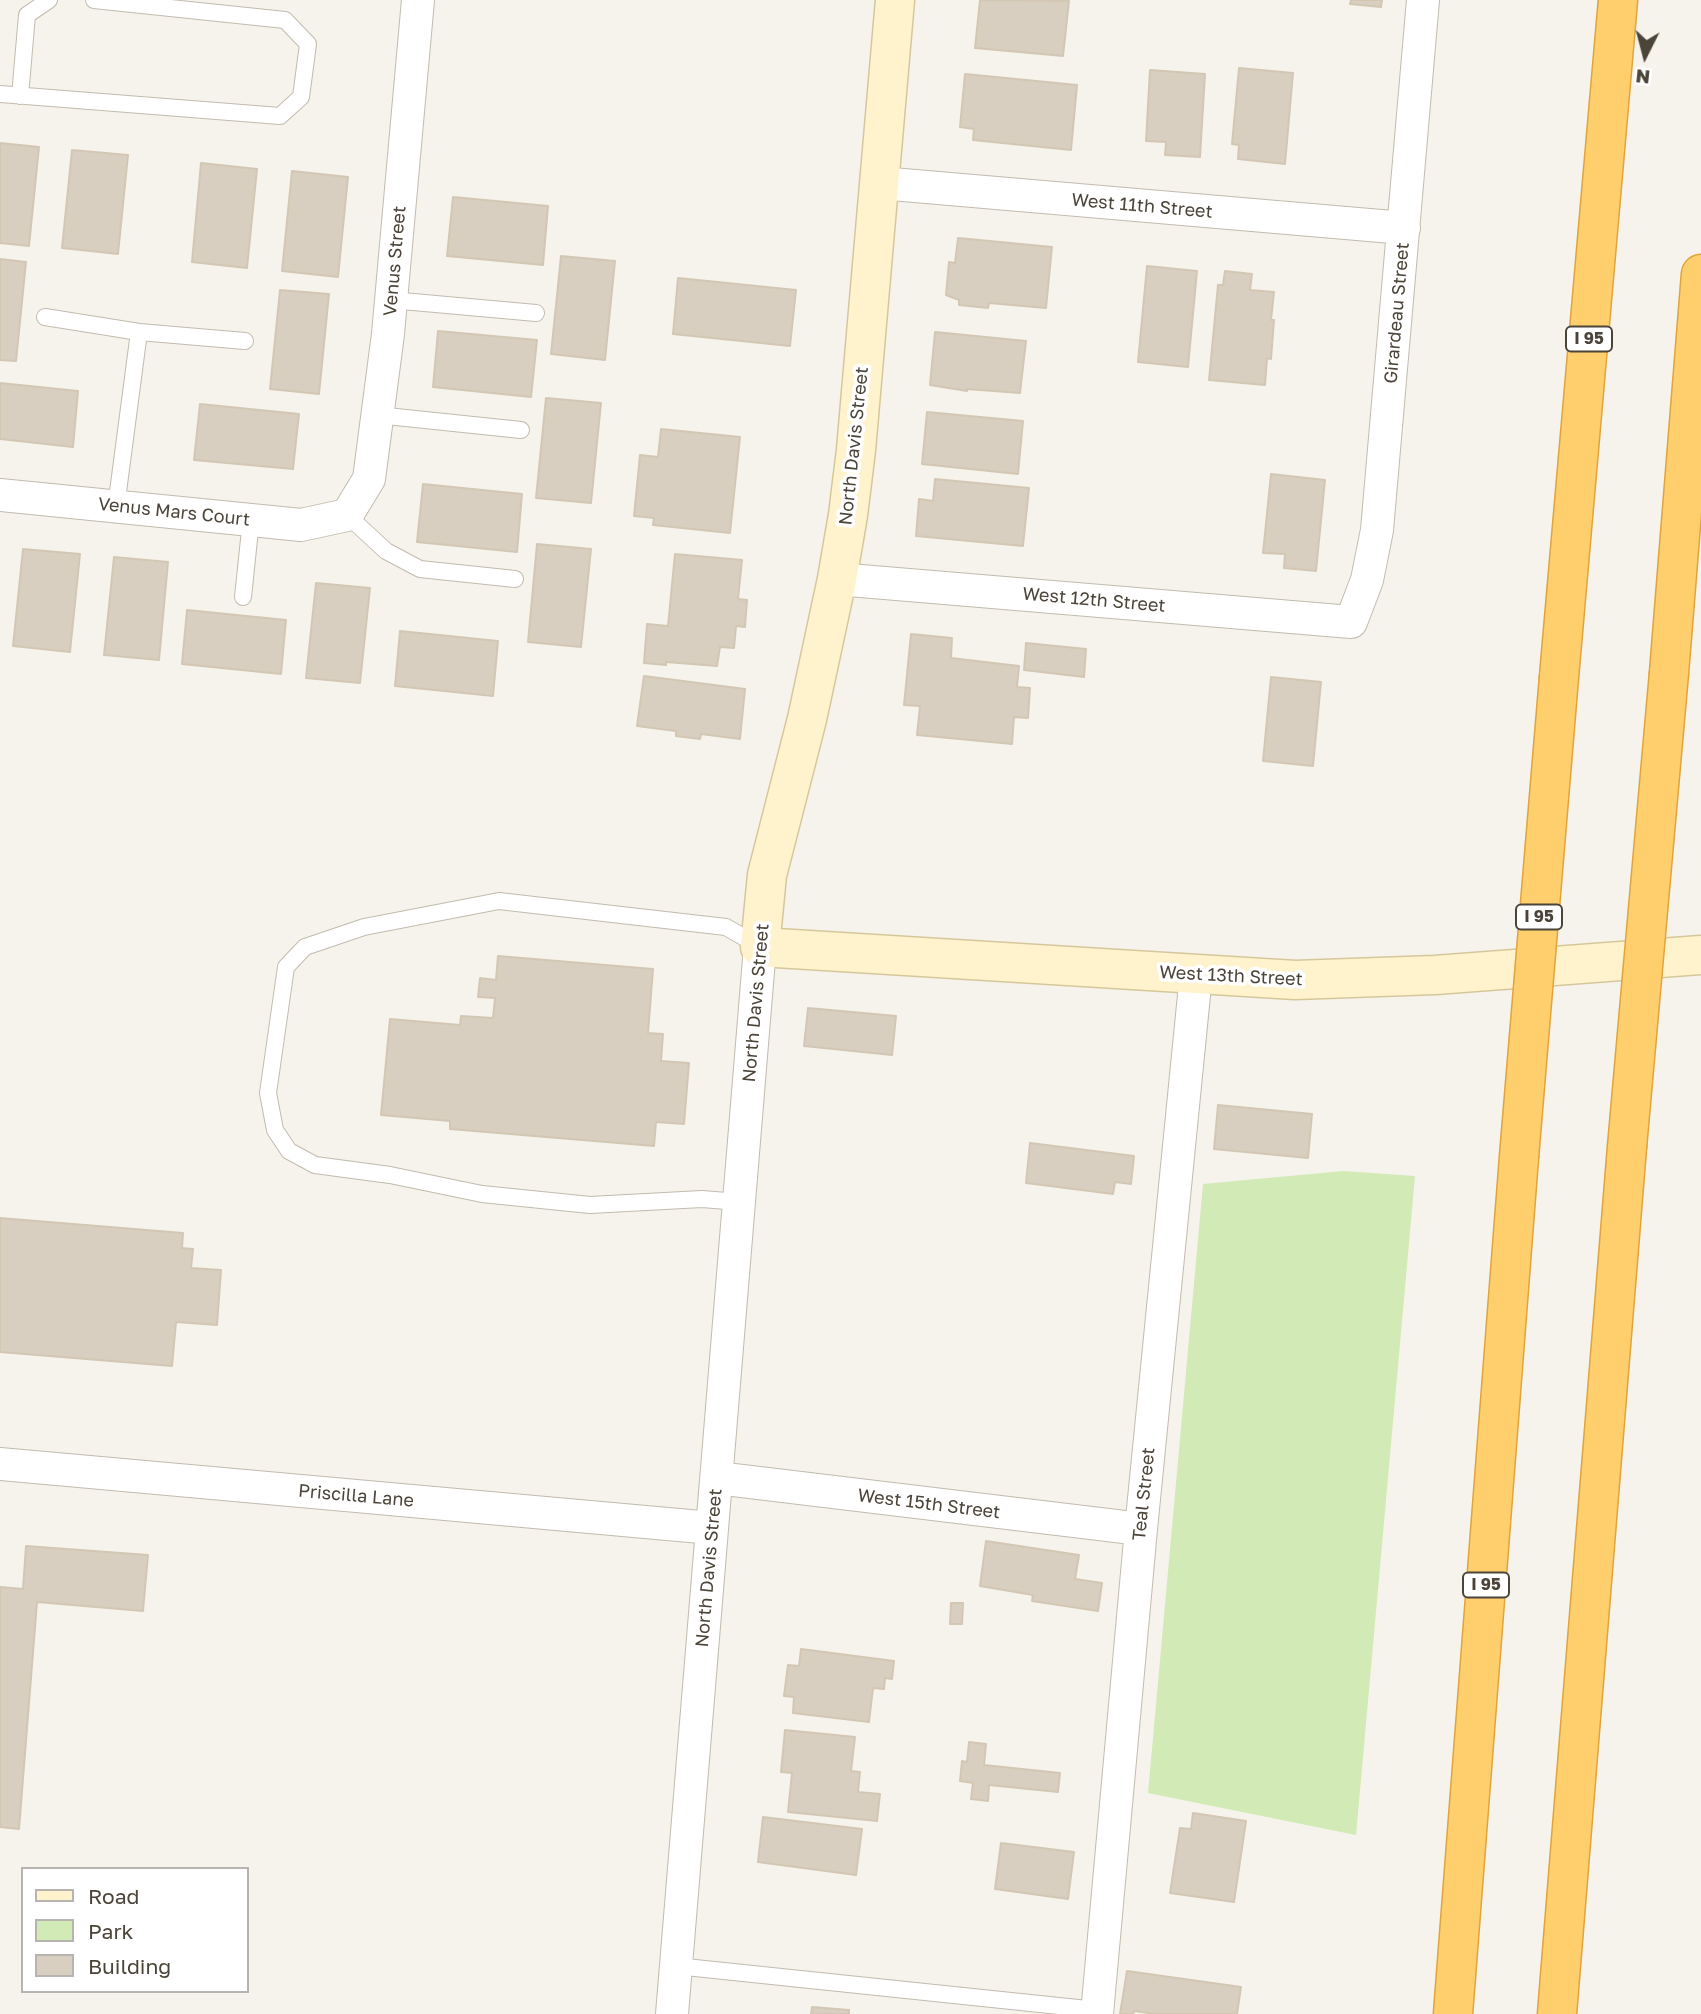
<!DOCTYPE html>
<style>
body{margin:0}
#map{position:relative;width:1701px;height:2014px;overflow:hidden;background:#f6f3ec;font-family:"Golos Text",sans-serif}
canvas{display:block}
.legend{position:absolute;left:21px;top:1867px;width:228px;height:126px;box-sizing:border-box;background:#fff;border:2px solid #b7b4b0;margin:0;padding:9px 12px;list-style:none;font-size:21px;color:#4b4439}
.legend li{display:flex;align-items:center;gap:14px;height:35px}
.legend b{width:35px;border:2px solid #b7b4b0}
.north{position:absolute;left:1610px;top:21px;width:70px;height:70px;-webkit-text-stroke:5px #fff;paint-order:stroke;rotate:186deg;font-size:19px;font-weight:700;line-height:28px;text-align:center;color:#4b4439}
.north::after{content:'';display:block;margin:auto;width:24px;height:32px;background:#4b4439;clip-path:polygon(50% 0,100% 100%,50% 72%,0 100%)}
</style>
<div id="map">
<canvas width="1701" height="2014"></canvas>
<ul class="legend">
<li><b style="height:9px;background:#fff3cd"></b>Road</li>
<li><b style="height:19px;background:#d2eab5"></b>Park</li>
<li><b style="height:19px;background:#d8cfc1"></b>Building</li>
</ul>
<div class="north">N</div>
</div>
<script>
const context = document.querySelector('canvas').getContext('2d');
context.lineJoin = 'round';
function fill(path, color) { context.fillStyle = color; context.fill(path, 'evenodd'); }
const poly = rows => new Path2D(rows.map(r => 'M' + r).join(''));
function trace(path, color, width, dash) { context.strokeStyle = color; context.lineWidth = width; context.lineCap = dash ? 'butt' : 'round'; context.setLineDash(dash || []); context.stroke(path); }
function write(font, color, halo, rows, align = 'center') {
  context.font = font + ' "Golos Text",sans-serif'; context.lineWidth = 7; context.setLineDash([]); context.textBaseline = 'middle'; context.strokeStyle = halo; context.fillStyle = color; for (const [text, x, y, turn = 0] of rows) {
    context.save(); context.translate(x, y); context.rotate((+turn || 0) * Math.PI / 180); context.textAlign = isNaN(turn) ? turn : align; if (halo) context.strokeText(text, 0, 0); context.fillText(text, 0, 0); context.restore();
  }
}
fill(poly([
 [1343,1171,1415,1176,1356,1835,1148,1793,1203,1184]
]), '#d2eab5');
const building = poly([
 [980,0,1069,1,1063,56,975,48,980,0],
 [1351,0,1382,0,1381,7,1350,4,1351,0],
 [1239,68,1293,73,1285,164,1238,159,1239,145,1232,144,1239,68],
 [1150,70,1205,74,1200,157,1165,155,1166,142,1146,141,1150,70],
 [965,74,1077,85,1071,150,973,140,974,129,960,127,965,74],
 [0,143,39,147,29,246,0,243,0,143],
 [72,150,128,155,118,254,62,248,72,150],
 [201,163,257,169,247,268,192,262,201,163],
 [292,171,348,177,338,277,282,271,292,171],
 [453,197,548,206,543,265,447,256,453,197],
 [958,238,1052,247,1046,308,989,303,988,308,959,305,959,300,946,295,949,262,955,263,958,238],
 [561,256,615,261,605,360,551,354,561,256],
 [0,259,26,262,16,361,0,360,0,259],
 [1147,266,1197,271,1188,367,1138,362,1147,266],
 [1225,271,1252,274,1250,290,1274,292,1271,320,1274,320,1271,359,1267,358,1265,385,1209,380,1218,285,1223,285,1225,271],
 [678,278,796,290,790,346,673,334,678,278],
 [280,290,329,294,319,394,270,389,280,290],
 [438,331,537,340,531,397,433,387,438,331],
 [935,332,1026,341,1020,393,967,389,967,391,930,385,935,332],
 [0,383,78,391,73,447,0,439,0,383],
 [546,398,601,403,591,503,536,498,546,398],
 [200,404,299,414,293,469,194,460,200,404],
 [927,412,1023,421,1018,474,922,464,927,412],
 [661,429,740,437,730,533,653,525,654,518,634,516,640,455,658,457,661,429],
 [1271,474,1325,480,1316,571,1284,568,1285,554,1263,553,1271,474],
 [935,479,1029,488,1023,546,916,536,919,499,933,501,935,479],
 [423,484,522,494,517,552,417,542,423,484],
 [537,544,591,549,581,647,528,642,537,544],
 [23,549,80,554,70,652,13,646,23,549],
 [675,554,742,560,738,599,747,600,745,627,736,626,734,648,720,647,717,666,666,662,666,665,644,663,647,624,668,626,675,554],
 [114,557,168,562,159,660,104,655,114,557],
 [316,583,370,588,360,683,306,678,316,583],
 [187,610,286,620,281,674,182,664,187,610],
 [400,631,498,641,493,696,395,686,400,631],
 [911,634,952,638,951,658,1019,666,1017,687,1030,688,1028,718,1014,717,1012,744,917,735,920,706,904,705,911,634],
 [1026,643,1086,649,1084,677,1024,670,1026,643],
 [644,676,745,689,740,739,701,734,700,739,676,736,676,731,637,726,644,676],
 [1271,677,1321,682,1313,766,1263,761,1271,677],
 [498,956,653,969,648,1033,663,1034,661,1061,689,1063,684,1124,656,1122,654,1146,450,1129,450,1121,381,1115,390,1019,460,1025,461,1016,493,1018,495,998,478,997,480,978,496,980,498,956],
 [808,1008,896,1016,892,1055,804,1046,808,1008],
 [1218,1105,1312,1114,1308,1158,1214,1149,1218,1105],
 [1030,1143,1134,1156,1131,1184,1115,1182,1113,1194,1026,1183,1030,1143],
 [0,1218,183,1233,182,1248,193,1249,191,1268,221,1270,217,1325,176,1322,172,1366,0,1352,0,1218],
 [986,1541,1079,1555,1075,1579,1102,1583,1098,1611,1032,1601,1033,1595,980,1586,986,1541],
 [26,1546,148,1555,143,1611,37,1602,19,1829,0,1827,0,1587,23,1589,26,1546],
 [951,1603,963,1603,962,1624,950,1624,951,1603],
 [801,1649,894,1661,892,1679,885,1678,884,1689,873,1688,869,1722,793,1713,794,1697,784,1696,788,1665,799,1666,801,1649],
 [785,1730,855,1737,851,1771,860,1772,858,1792,880,1794,877,1821,788,1812,792,1773,781,1772,785,1730],
 [969,1742,986,1744,984,1765,1060,1773,1058,1792,989,1785,988,1801,971,1799,973,1783,960,1781,962,1761,967,1762,969,1742],
 [1193,1813,1246,1821,1234,1902,1170,1893,1180,1828,1191,1829,1193,1813],
 [763,1817,862,1829,856,1875,758,1862,763,1817],
 [1001,1843,1074,1852,1068,1899,995,1889,1001,1843],
 [1127,1971,1241,1987,1237,2014,1157,2014,1134,2011,1133,2014,1120,2014,1127,1971],
 [812,2007,849,2010,849,2014,811,2014,812,2007]
]);
fill(building, '#d8cfc1');
trace(building, '#d3c7b4', 2);
const lane = poly([
 [0,94,280,116,301,97,308,44,285,20,94,0],
 [20,96,27,15,49,0],
 [391,300,536,313],
 [45,317,139,332,245,341],
 [377,415,521,430],
 [116,507,139,332],
 [347,515,386,551,420,569,515,579],
 [243,597,251,520],
 [739,1202,702,1199,590,1205,482,1194,390,1175,315,1165,289,1151,275,1130,268,1093,286,967,305,947,364,927,499,901,726,927,759,946],
 [676,1966,1097,2010]
]);
const street = poly([
 [880,183,1404,228],
 [0,495,301,525,347,515,369,479,388,334,418,0],
 [837,579,1351,622,1367,580,1377,530,1423,0],
 [0,1464,712,1528],
 [717,1478,1141,1529],
 [672,2014,760,947],
 [1097,2014,1141,1529,1196,975]
]);
const secondary = poly([
 [895,0,856,450,848,515,837,579,807,719,767,875,760,947,1295,980,1435,975,1701,955]
]);
const highway = poly([
 [1669,673,1701,274],
 [1559,677,1618,0],
 [1453,2014,1519,1157],
 [1557,2014,1627,1147]
]);
trace(lane, '#c2bbae', 18);
trace(street, '#c2bbae', 34);
trace(secondary, '#d6c79b', 41);
trace(highway, '#e0a43c', 41);
trace(lane, '#fff', 16);
trace(street, '#fff', 32);
trace(secondary, '#fff3cd', 38);
trace(highway, '#ffcf6e', 38);
const highwayBridge = poly([
 [1627,1147,1669,673],
 [1519,1157,1559,677]
]);
trace(highwayBridge, '#e0a43c', 41, []);
trace(highwayBridge, '#ffcf6e', 38);
for (const [x, y, w] of [
 [1589,339,46],
 [1539,917,46],
 [1486,1585,46]
]) { const box = new Path2D(); box.roundRect(x - w / 2, y - 12.5, w, 25, 5); context.fillStyle = '#fff'; context.fill(box); trace(box, '#4b4439', 2); }
write('bold 16px', '#4b4439', null, [
 ["I 95",1589,339],
 ["I 95",1539,917],
 ["I 95",1486,1585]
]);
write('18px', '#4b4439', '#fff', [
 ["West 11th Street",1142,206,5],
 ["Venus Street",395,261,-85],
 ["Girardeau Street",1397,313,-85],
 ["North Davis Street",854,446,-84],
 ["Venus Mars Court",174,512,6],
 ["West 12th Street",1094,600,5],
 ["West 13th Street",1231,976,3],
 ["North Davis Street",756,1003,-85],
 ["Teal Street",1144,1494,-84],
 ["Priscilla Lane",356,1496,5],
 ["West 15th Street",929,1504,7],
 ["North Davis Street",709,1568,-85]
]);
</script>
